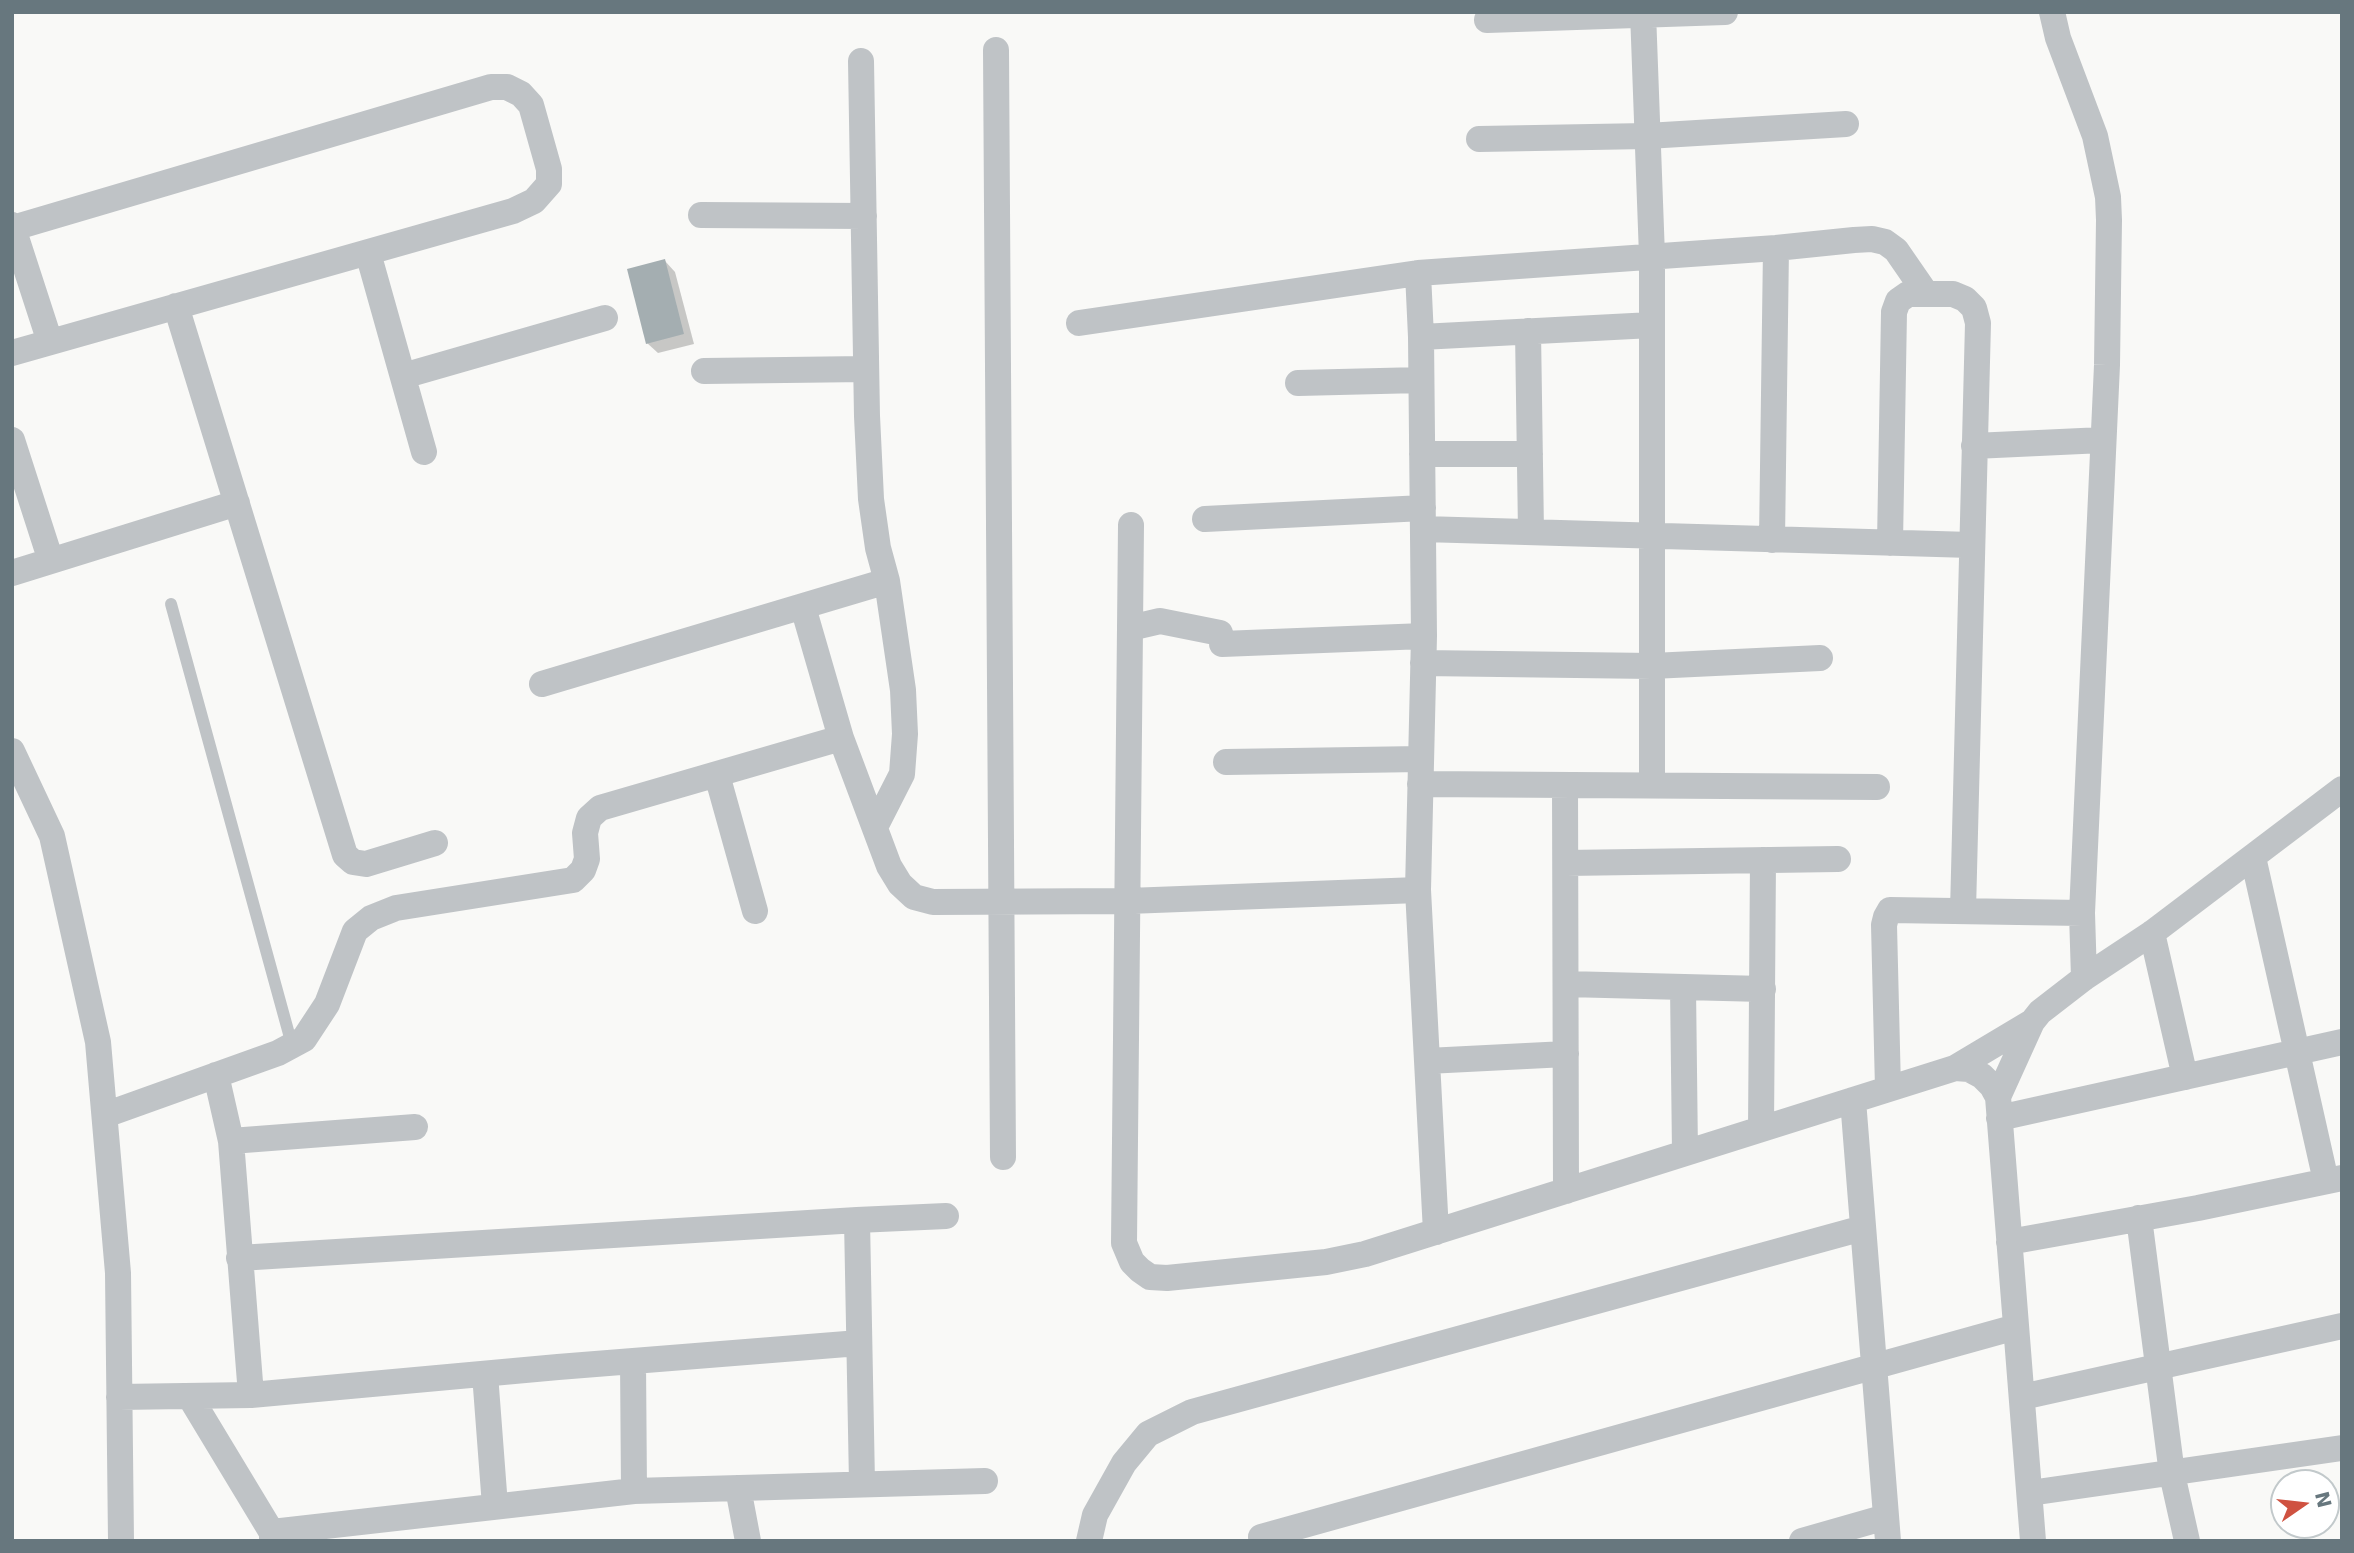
<!DOCTYPE html>
<style>
body{margin:0}
#map{position:relative;width:2354px;height:1553px;overflow:hidden;background:#f9f9f7;font-family:"DejaVu Sans",sans-serif}
canvas{display:block}
.frame{position:absolute;inset:0;border:14px solid #67777e;pointer-events:none}
.north{position:absolute;left:2270px;top:1469px;width:70px;height:70px;box-sizing:border-box;background:#fff;border:2px solid #c2c9cb;border-radius:50%;rotate:76deg;font-size:19px;font-weight:700;line-height:28px;text-align:center;color:#67777e}
.north::after{content:'';display:block;margin:auto;width:24px;height:32px;background:#cf5241;clip-path:polygon(50% 0,100% 100%,50% 72%,0 100%)}
</style>
<div id="map">
<canvas width="2354" height="1553"></canvas>
<div class="frame"></div>
<div class="north">N</div>
</div>
<script>
const context = document.querySelector('canvas').getContext('2d');
context.lineJoin = 'round';
function fill(path, color) { context.fillStyle = color; context.fill(path, 'evenodd'); }
const poly = rows => new Path2D(rows.map(r => 'M' + r).join(''));
function trace(path, color, width, dash) { context.strokeStyle = color; context.lineWidth = width; context.lineCap = dash ? 'butt' : 'round'; context.setLineDash(dash || []); context.stroke(path); }
fill(poly([
 [665,261,675,272,694,344,658,353,647,343]
]), '#0003');
fill(poly([
 [665,259,684,334,646,344,627,269]
]), '#a4aeb1');
trace(poly([
 [171,604,292,1045]
]), '#bfc3c6', 12);
trace(poly([
 [1643,12,1652,256,1652,785],
 [2052,12,2058,38,2095,136,2108,197,2109,220,2107,365,2082,913,2084,978],
 [1487,20,1725,12],
 [996,50,1003,1157],
 [861,61,867,416,871,499,878,548,887,581,903,690,905,734,902,774,875,827],
 [1479,139,1647,136,1846,124],
 [701,215,864,216],
 [12,225,50,342],
 [368,253,424,452],
 [1418,273,1421,337,1424,636,1418,890,1436,1232],
 [176,306,345,855,353,862,366,864,435,843],
 [1079,323,1418,273,1776,248,1854,240,1872,239,1885,242,1896,250,1925,292],
 [1528,331,1531,532],
 [1421,337,1652,325],
 [12,353,513,211,534,201,549,184,549,169,531,105,521,94,507,87,491,87,13,228],
 [704,371,866,369],
 [403,376,605,318],
 [1298,383,1421,380],
 [12,440,51,561],
 [1974,446,2103,440],
 [1422,454,1530,454],
 [1205,519,1423,508],
 [1131,525,1124,1243,1132,1262,1140,1270,1150,1277,1167,1278,1326,1262,1365,1254,1955,1068,1969,1069,1982,1076,1992,1086,1998,1097],
 [1423,529,1971,545],
 [1772,540,1776,248],
 [1890,543,1894,312,1898,301,1908,294,1953,294,1965,299,1974,308,1978,323,1963,911],
 [12,573,237,503],
 [803,607,841,738,889,866,900,884,914,897,933,902,1128,901,1418,890],
 [1130,628,1160,621,1220,633],
 [1222,644,1424,636],
 [1423,663,1652,666,1820,658],
 [542,684,887,581],
 [12,751,52,836,98,1042,118,1273,121,1541],
 [1226,762,1421,759],
 [717,775,755,911],
 [1420,784,1877,787],
 [1565,785,1566,1191],
 [2253,857,2326,1181],
 [1566,863,1838,859],
 [2152,933,2185,1077],
 [1566,984,1763,989],
 [1683,987,1685,1153],
 [1427,1061,1566,1054],
 [1955,1068,2032,1022],
 [216,1075,231,1141],
 [1888,1089,1884,925,1886,917,1890,910,2082,913],
 [1853,1100,1888,1541],
 [105,1115,278,1053,304,1039,327,1004,355,931,371,918,396,908,573,880,583,870,587,859,585,833,589,818,600,808,841,738],
 [1999,1118,2342,1042],
 [1761,1129,1763,860],
 [2139,1218,2172,1474,2187,1541],
 [857,1220,862,1483],
 [2009,1242,2198,1208,2342,1178],
 [239,1258,857,1220,946,1216],
 [633,1361,634,1491],
 [485,1374,495,1506],
 [251,1395,231,1141,415,1127],
 [119,1397,251,1395,558,1367,859,1343],
 [190,1397,277,1541],
 [2022,1397,2342,1326],
 [738,1488,748,1541],
 [2030,1493,2342,1448],
 [1261,1537,2016,1327],
 [272,1541,272,1532,634,1491,985,1481],
 [1089,1541,1095,1515,1124,1463,1148,1434,1192,1412,1863,1228],
 [1802,1541,1886,1517],
 [2033,1541,1998,1097,2032,1022,2040,1012,2084,978,2152,933,2342,789]
]), '#bfc3c6', 26);
</script>
